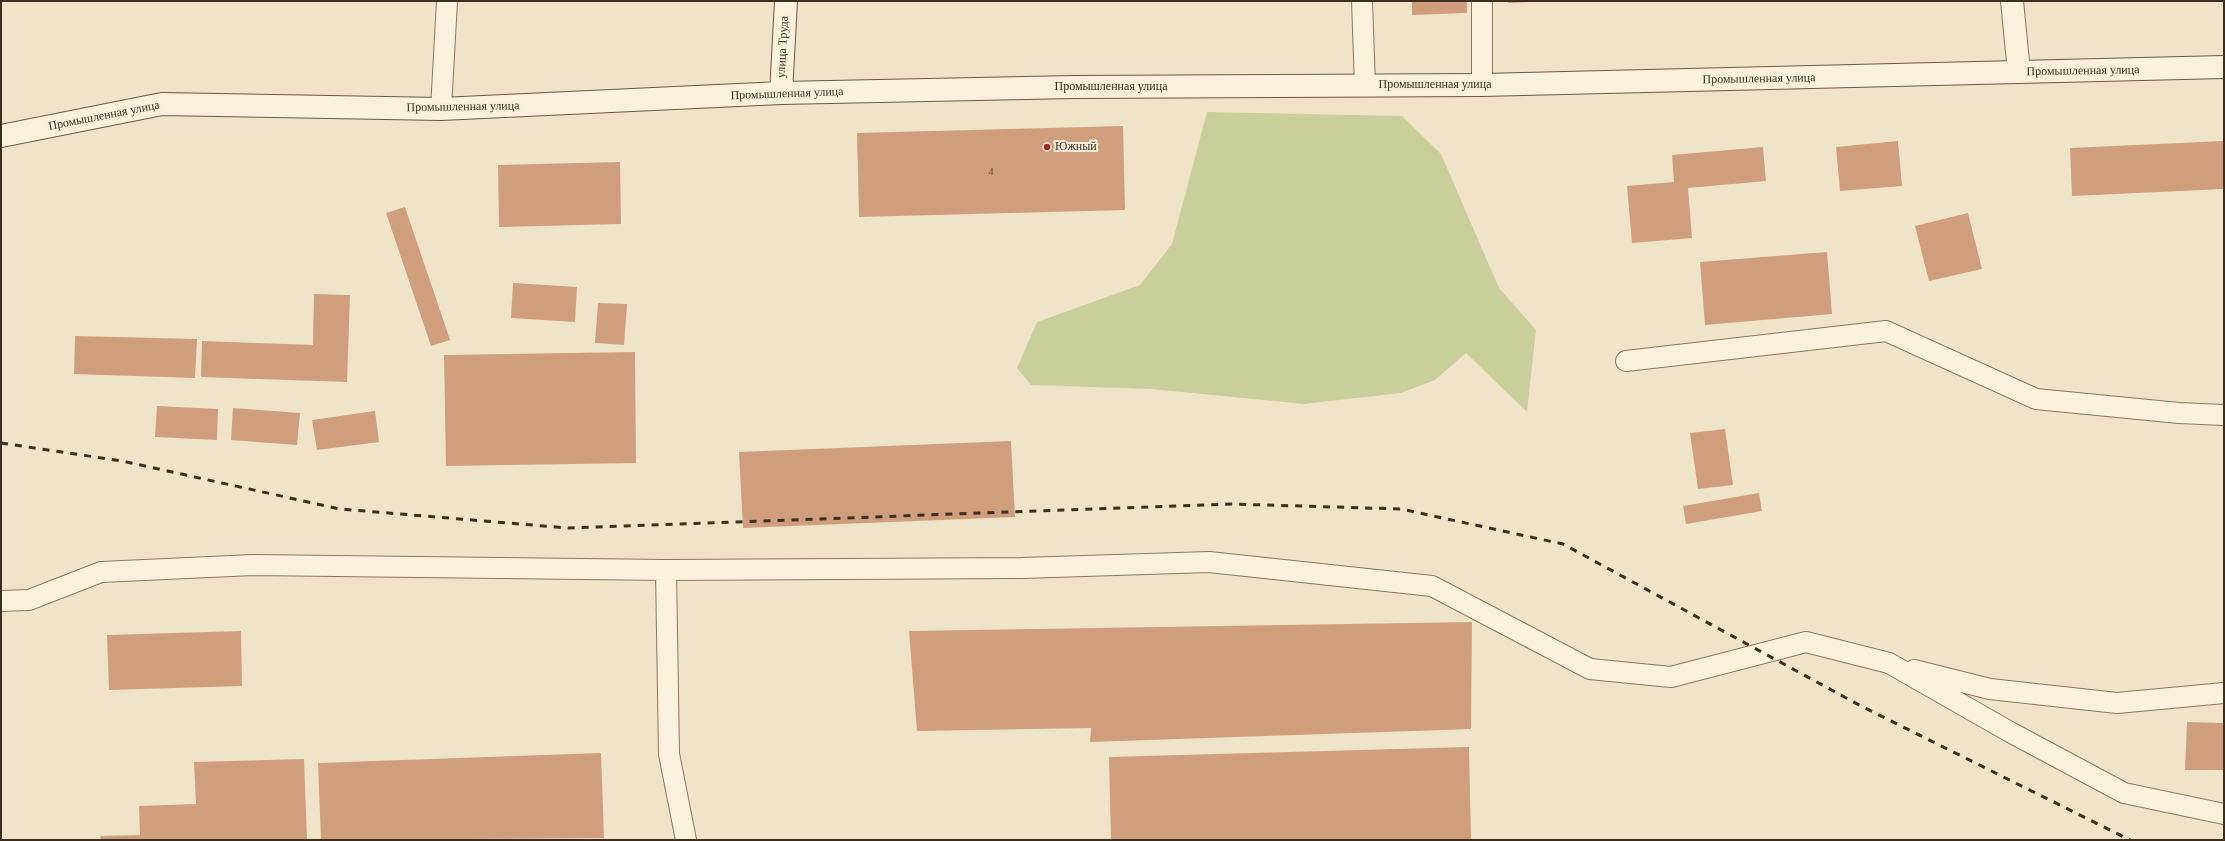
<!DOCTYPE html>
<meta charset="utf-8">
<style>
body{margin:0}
#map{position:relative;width:2225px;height:841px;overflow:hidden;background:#f0e4c8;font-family:"Times New Roman",serif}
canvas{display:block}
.frame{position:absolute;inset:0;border:2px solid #3d2e20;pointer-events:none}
</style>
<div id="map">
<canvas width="2225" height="841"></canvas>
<div class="frame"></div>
</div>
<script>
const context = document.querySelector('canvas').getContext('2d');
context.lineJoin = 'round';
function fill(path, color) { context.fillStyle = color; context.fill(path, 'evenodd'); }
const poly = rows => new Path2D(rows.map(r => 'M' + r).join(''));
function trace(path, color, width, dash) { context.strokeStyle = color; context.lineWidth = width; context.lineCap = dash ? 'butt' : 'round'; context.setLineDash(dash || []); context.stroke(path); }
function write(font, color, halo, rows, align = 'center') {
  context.font = font + ' "Times New Roman",serif'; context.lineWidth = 4; context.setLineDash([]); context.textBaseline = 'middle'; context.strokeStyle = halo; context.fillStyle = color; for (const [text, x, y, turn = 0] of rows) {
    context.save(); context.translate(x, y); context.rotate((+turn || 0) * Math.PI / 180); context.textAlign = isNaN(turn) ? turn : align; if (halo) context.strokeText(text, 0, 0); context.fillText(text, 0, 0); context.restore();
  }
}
fill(poly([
 [1207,112,1402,116,1441,154,1499,288,1536,330,1527,412,1466,353,1435,380,1401,393,1304,404,1151,389,1031,385,1017,368,1037,322,1140,285,1172,244]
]), '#c9cf9b');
fill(poly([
 [1412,1,1467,1,1467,13,1412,15],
 [1508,1,1531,1,1531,2,1508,3],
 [1123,126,1125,210,859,217,857,133],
 [1898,141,1902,186,1840,191,1836,147],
 [2224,141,2224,189,2072,196,2070,148],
 [1763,147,1766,181,1688,188,1692,238,1632,243,1627,186,1674,182,1672,155],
 [620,162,621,224,499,227,498,165],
 [405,207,450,340,431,346,386,213],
 [1968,213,1982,269,1929,281,1915,226],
 [1827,252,1832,314,1705,325,1700,262],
 [513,283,577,287,575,322,511,318],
 [314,294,350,295,347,382,201,377,202,341,313,345],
 [598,303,627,304,624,345,595,343],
 [75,336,197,339,195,378,74,374],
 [635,352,636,463,446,466,444,355],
 [157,406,218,409,217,440,155,437],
 [233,408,300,413,297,445,231,440],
 [375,411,379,442,317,450,312,420],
 [1725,429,1733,485,1698,489,1690,433],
 [1011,441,1015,517,743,528,739,452],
 [1759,493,1762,511,1686,524,1683,506],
 [1472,622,1471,729,1090,742,1091,728,917,731,909,631],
 [241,631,242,686,109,690,107,635],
 [2187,722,2224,723,2224,770,2185,770],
 [1469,747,1471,840,1111,840,1109,757],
 [601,753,604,838,321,840,318,763],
 [304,759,307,840,101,840,100,836,140,835,139,806,196,804,194,762]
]), '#cf9f7d');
const lane = poly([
 [1362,1,1365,86],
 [1482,1,1482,85],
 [441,109,447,1],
 [1626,361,1886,331,2036,399,2179,413,2224,415],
 [666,570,669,754,686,840],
 [1,601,29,600,101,572,253,565,666,570,1022,568,1209,562,1432,586,1590,669,1671,677,1806,642,1889,663,2010,732,2124,793,2224,814],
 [1914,670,1990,689,2117,703,2224,693]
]);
const street = poly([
 [2012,1,2019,72]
]);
const secondary = poly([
 [781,93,786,1],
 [1,136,162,104,441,109,781,93,1074,87,1482,85,2224,67]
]);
trace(lane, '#8d765c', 22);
trace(street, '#8d765c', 24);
trace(secondary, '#6f573f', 24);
trace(lane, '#faf1dc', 20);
trace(street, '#faf1dc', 22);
trace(secondary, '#faf1dc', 22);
trace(poly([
 [1,443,122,461,340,509,568,528,1232,504,1401,509,1563,544,1861,706,2130,840]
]), '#3d2e20', 3, [7, 7]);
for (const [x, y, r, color] of [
 [1047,147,4,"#9e2a2b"]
]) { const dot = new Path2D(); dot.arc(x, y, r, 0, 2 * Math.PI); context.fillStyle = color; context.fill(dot); trace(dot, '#f7eed8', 1.5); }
write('10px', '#624a37', null, [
 ["4",991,172]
]);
write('12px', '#3d2e20', '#f7eed8', [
 ["улица Труда",783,47,-87],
 ["Промышленная улица",2083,71,-1],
 ["Промышленная улица",1759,79,-1],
 ["Промышленная улица",1435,85],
 ["Промышленная улица",1111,87],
 ["Промышленная улица",787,94,-2],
 ["Промышленная улица",463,107,-1],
 ["Промышленная улица",104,116,-11]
]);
write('12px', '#3d2e20', '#f7eed8', [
 ["Южный",1055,147]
], 'left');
</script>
